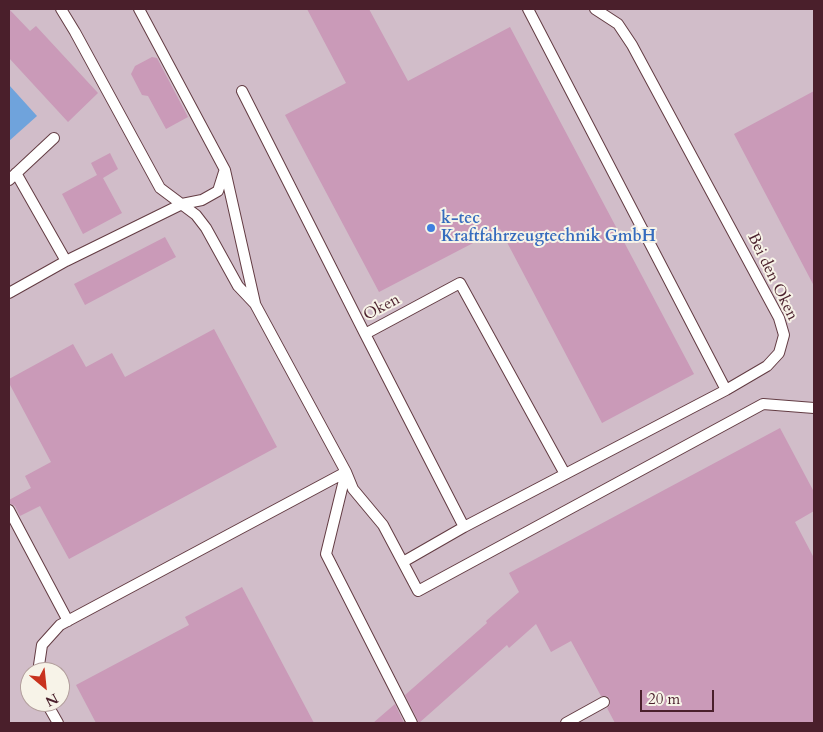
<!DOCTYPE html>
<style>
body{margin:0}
#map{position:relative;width:823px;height:732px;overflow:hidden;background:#f2e3c8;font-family:Cardo,serif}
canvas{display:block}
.frame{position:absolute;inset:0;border:10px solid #4a1f2b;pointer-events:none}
.north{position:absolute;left:20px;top:662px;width:50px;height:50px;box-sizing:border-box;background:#f7f3e8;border:1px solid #b29e9c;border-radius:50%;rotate:152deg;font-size:14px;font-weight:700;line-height:20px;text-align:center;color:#4a1f2b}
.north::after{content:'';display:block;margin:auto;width:18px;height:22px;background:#c8321e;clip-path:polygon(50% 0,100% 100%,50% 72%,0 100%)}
.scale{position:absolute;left:640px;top:690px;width:74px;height:22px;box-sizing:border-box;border:2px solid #4a1f2b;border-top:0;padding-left:6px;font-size:15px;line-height:18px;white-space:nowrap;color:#4a1f2b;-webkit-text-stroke:4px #f7f3e8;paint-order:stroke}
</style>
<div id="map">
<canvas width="823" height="732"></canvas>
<div class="frame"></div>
<div class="north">N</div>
<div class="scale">20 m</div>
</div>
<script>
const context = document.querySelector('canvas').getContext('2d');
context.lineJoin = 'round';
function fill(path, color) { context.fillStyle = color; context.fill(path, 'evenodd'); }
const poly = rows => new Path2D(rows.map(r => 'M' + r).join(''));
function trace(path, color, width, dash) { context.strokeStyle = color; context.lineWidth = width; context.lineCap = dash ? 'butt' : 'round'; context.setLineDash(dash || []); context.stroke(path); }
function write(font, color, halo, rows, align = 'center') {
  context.font = font + ' Cardo,serif'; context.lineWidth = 4; context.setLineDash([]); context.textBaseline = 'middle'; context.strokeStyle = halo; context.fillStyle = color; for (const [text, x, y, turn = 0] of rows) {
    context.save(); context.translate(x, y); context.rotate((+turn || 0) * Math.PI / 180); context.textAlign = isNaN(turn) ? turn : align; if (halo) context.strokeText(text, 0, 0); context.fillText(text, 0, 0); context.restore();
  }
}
fill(poly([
 [9,9,814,9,814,723,9,723],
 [30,672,60,672,60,702,30,702]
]), '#d1bdc9');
fill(poly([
 [9,85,37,116,9,141]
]), '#6fa3dc');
fill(poly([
 [9,9,30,31,36,26,98,93,68,122,9,58],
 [307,9,369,9,408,81,510,27,694,374,602,423,500,229,379,292,285,115,346,83],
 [152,57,157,58,188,117,166,129,148,96,142,95,131,74,135,66],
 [814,91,814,286,734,134],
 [110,153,118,169,103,178,122,213,83,234,62,194,97,175,91,163],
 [165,237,176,257,85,305,74,284],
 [214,329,277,447,69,559,40,506,20,516,15,506,9,503,9,500,31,488,25,476,51,462,9,383,9,379,73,344,86,367,112,353,125,377],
 [780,428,814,492,814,511,795,522,814,558,814,723,615,723,607,708,610,705,610,699,607,696,601,696,571,641,551,652,536,624,509,648,507,645,419,723,405,695,487,623,486,621,519,592,509,573],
 [242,587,314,723,96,723,76,685,189,625,185,617],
 [395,704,404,723,373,723]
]), '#ca9ab8');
const lane = poly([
 [61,9,75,32,160,188,196,215,206,228,238,286,255,304,346,472,353,489,383,525,418,591,763,404,814,408],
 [139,9,225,170,255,303],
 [528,9,726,390],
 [242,91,365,334],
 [16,173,66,261],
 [9,180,54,138],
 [9,293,66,261,182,204,202,200,218,191,224,172],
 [346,472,326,554,412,723],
 [565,474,460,283,365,334,464,527,726,390,767,366,779,353,784,335,779,318,632,45,618,24,595,9],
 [9,510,68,621],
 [403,562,464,527],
 [38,672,42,645,60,625,346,472],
 [46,702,58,723],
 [566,723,604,702]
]);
trace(lane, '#633c43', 12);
trace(lane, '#fff', 10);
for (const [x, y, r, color] of [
 [431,228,5,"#3f7fe0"]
]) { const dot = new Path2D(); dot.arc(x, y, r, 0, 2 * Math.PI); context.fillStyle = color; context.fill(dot); trace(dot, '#f7f3e8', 2); }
write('bold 16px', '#366cbe', '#f7f3e8', [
 ["k-tec",441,219],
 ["Kraftfahrzeugtechnik GmbH",441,237]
], 'left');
write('16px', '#4a1f2b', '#f7f3e8', [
 ["Bei den Oken",772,277,64],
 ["Oken",382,308,-28]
]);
</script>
